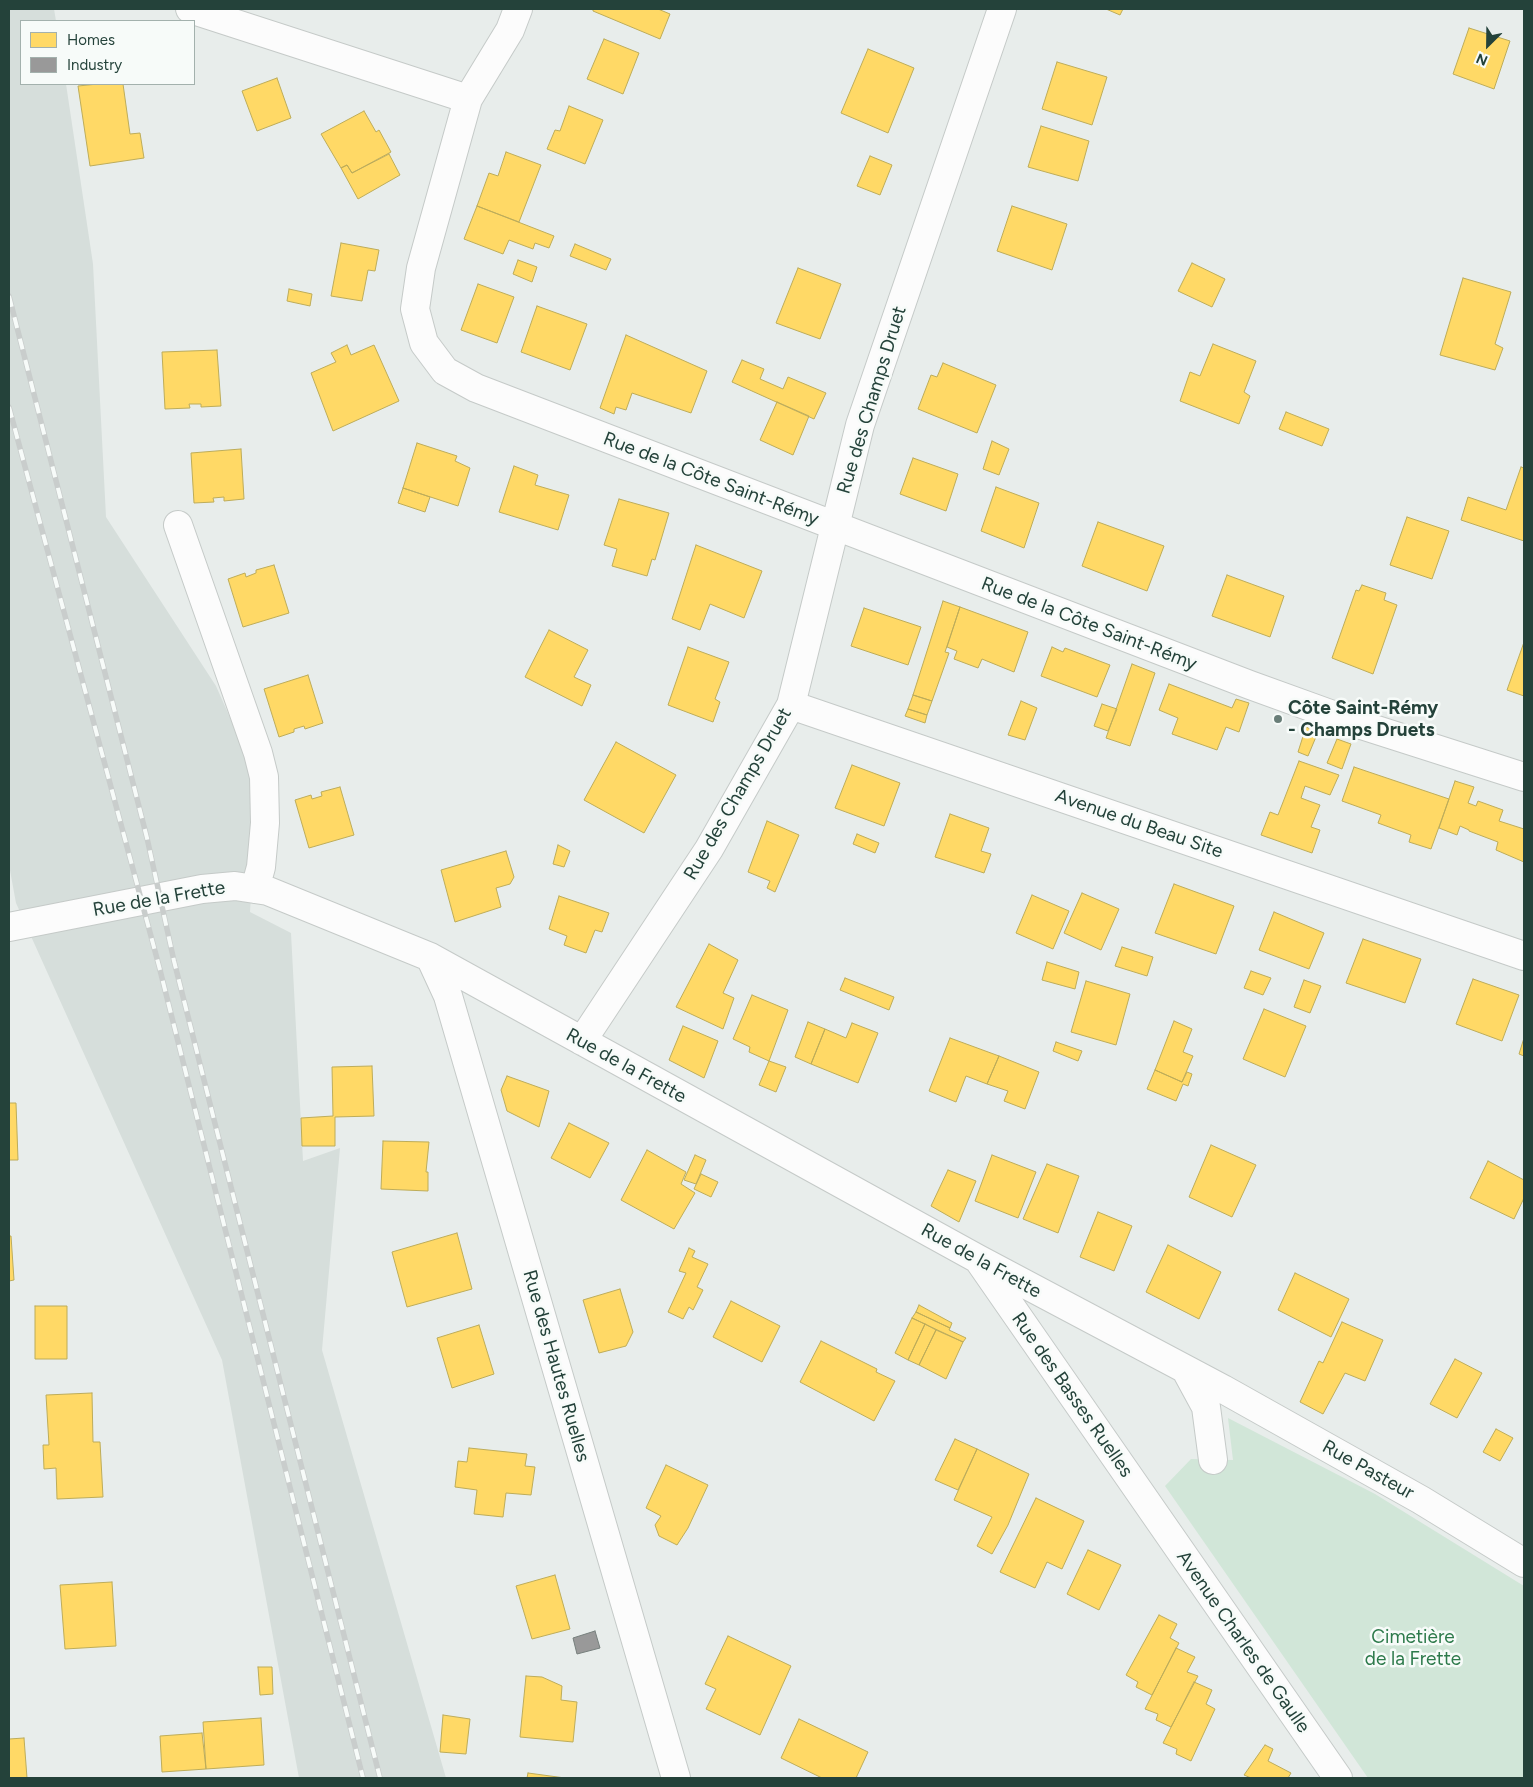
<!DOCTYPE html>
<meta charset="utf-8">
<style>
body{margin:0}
#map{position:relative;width:1533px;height:1787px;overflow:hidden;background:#e8edeb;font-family:Figtree,sans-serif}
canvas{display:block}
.frame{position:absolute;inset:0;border:10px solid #24423a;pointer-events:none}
.legend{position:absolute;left:20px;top:20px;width:175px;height:65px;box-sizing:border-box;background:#f7fbf9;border:1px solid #a3b1ad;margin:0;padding:6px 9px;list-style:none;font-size:15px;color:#24423a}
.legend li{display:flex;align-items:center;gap:10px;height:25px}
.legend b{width:25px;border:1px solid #a3b1ad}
.north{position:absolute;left:1463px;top:20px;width:50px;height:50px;-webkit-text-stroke:4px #f7fbf9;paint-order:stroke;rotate:203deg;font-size:14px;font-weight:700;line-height:20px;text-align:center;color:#24423a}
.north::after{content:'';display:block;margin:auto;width:18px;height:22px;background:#24423a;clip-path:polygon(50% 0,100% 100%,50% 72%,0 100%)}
</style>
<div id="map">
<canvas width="1533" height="1787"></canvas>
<div class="frame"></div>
<ul class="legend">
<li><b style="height:14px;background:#ffd966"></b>Homes</li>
<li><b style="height:14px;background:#999"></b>Industry</li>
</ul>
<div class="north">N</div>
</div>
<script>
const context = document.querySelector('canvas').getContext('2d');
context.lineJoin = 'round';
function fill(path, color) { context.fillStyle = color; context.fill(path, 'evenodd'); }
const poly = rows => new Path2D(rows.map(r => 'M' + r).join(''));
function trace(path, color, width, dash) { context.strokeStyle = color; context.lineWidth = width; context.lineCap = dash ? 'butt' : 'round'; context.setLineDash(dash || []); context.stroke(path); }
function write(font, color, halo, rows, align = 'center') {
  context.font = font + ' Figtree,sans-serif'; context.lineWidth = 5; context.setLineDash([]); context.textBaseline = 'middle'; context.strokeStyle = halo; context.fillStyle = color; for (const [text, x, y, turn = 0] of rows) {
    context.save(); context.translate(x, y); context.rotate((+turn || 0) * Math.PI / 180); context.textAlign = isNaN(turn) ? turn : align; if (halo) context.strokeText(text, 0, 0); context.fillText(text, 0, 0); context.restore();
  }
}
fill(poly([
 [9,9,54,9,56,21,21,21,21,84,66,84,93,264,106,517,216,686,258,781,250,912,291,933,303,1161,340,1148,322,1350,446,1778,299,1778,222,1360,16,903,9,865]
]), '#d6dedb');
fill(poly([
 [1228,1418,1375,1494,1524,1586,1524,1778,1368,1778,1165,1486,1191,1459,1233,1460]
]), '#d1e6d8');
const homes = poly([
 [593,9,658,9,670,14,660,39,593,11,593,9],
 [1106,9,1123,9,1120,15,1106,9],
 [1469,28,1510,41,1494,89,1453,74,1469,28],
 [604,39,639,53,623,94,587,79,604,39],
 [868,49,914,68,888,133,841,113,868,49],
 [1057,62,1107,77,1092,125,1042,109,1057,62],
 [277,78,291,118,257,131,242,91,277,78],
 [98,84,123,84,130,134,140,133,144,158,90,166,78,86,98,84],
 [569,106,603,120,585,164,547,149,555,130,560,131,569,106],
 [364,111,376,132,379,130,391,152,352,173,347,165,341,168,321,134,364,111],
 [1041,126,1089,141,1078,181,1028,167,1041,126],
 [506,152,541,165,519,222,477,206,489,173,498,176,506,152],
 [389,154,400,175,358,199,341,168,347,165,352,173,389,154],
 [870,156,892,165,880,195,857,186,870,156],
 [477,206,554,236,549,248,535,243,533,249,509,240,503,254,464,239,477,206],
 [1012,206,1067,224,1052,270,997,251,1012,206],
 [341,243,379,250,375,271,368,270,362,301,331,296,341,243],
 [575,244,611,259,606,270,570,256,575,244],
 [518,260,537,267,532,282,513,274,518,260],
 [1192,263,1225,279,1212,307,1178,291,1192,263],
 [798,268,841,284,820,339,776,323,798,268],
 [1463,278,1511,292,1495,344,1503,348,1495,370,1440,355,1463,278],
 [478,284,514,297,497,343,461,330,478,284],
 [289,289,312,294,310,306,287,301,289,289],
 [537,306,587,324,570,370,521,352,537,306],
 [626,335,707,371,691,413,632,393,626,410,616,407,614,414,600,408,626,335],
 [1213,344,1256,361,1244,392,1250,396,1239,424,1180,401,1190,372,1200,376,1213,344],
 [347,345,351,355,374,345,399,401,333,431,311,373,336,362,331,353,347,345],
 [217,350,221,406,201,407,201,404,189,404,190,408,165,409,162,352,217,350],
 [742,360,764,369,760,379,783,389,788,377,826,393,814,419,732,382,742,360],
 [943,363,996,385,977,433,918,409,931,375,937,377,943,363],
 [777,402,809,416,793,455,760,440,777,402],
 [1286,412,1329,429,1322,446,1279,429,1286,412],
 [992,441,1009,449,999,475,983,469,992,441],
 [417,443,457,456,455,461,470,468,458,506,403,488,417,443],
 [241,449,244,499,224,501,224,497,213,498,214,502,194,503,191,453,241,449],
 [913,458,958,474,946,511,900,494,913,458],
 [514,466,538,475,535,485,569,495,558,530,499,512,514,466],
 [1521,467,1524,468,1524,541,1461,520,1468,497,1506,510,1521,467],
 [996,487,1039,503,1024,548,981,531,996,487],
 [403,488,430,497,425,512,398,503,403,488],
 [619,499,669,513,655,560,652,559,647,576,612,566,617,549,604,545,619,499],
 [1407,517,1449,531,1432,579,1390,565,1407,517],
 [1098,522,1164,546,1147,591,1082,566,1098,522],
 [696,545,762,571,744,618,710,604,700,630,672,619,696,545],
 [274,565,289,613,243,627,228,579,245,573,246,577,256,573,256,570,274,565],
 [1227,575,1284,596,1270,637,1212,616,1227,575],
 [1362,585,1386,593,1384,600,1397,605,1373,674,1332,658,1356,590,1359,591,1362,585],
 [943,601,960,607,945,652,949,653,932,701,913,695,943,601],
 [960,607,1028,632,1014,672,982,659,978,668,954,659,957,651,947,647,960,607],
 [864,608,921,627,908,665,851,646,864,608],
 [549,630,588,650,574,677,591,685,582,706,525,677,549,630],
 [1523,645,1524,646,1524,696,1507,690,1523,645],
 [688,647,729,662,715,699,720,702,713,722,668,705,688,647],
 [1052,647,1063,652,1065,648,1110,665,1097,697,1041,676,1052,647],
 [1132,664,1155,673,1130,746,1106,738,1132,664],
 [308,675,323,723,305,729,304,726,294,729,294,732,279,737,264,689,308,675],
 [1169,684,1232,708,1236,699,1249,703,1239,732,1226,727,1217,750,1172,734,1178,718,1159,710,1169,684],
 [913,695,932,701,927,715,908,709,913,695],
 [1021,701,1037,708,1025,740,1008,735,1021,701],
 [1102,704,1117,709,1108,731,1094,726,1102,704],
 [908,709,927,715,925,723,905,716,908,709],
 [1306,727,1318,732,1308,756,1298,752,1306,727],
 [1337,739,1351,744,1342,769,1327,763,1337,739],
 [616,742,676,775,644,833,584,800,616,742],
 [1299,761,1339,775,1330,795,1305,786,1301,798,1320,805,1311,827,1320,830,1312,853,1261,835,1270,812,1278,815,1299,761],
 [852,765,900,783,884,826,835,808,852,765],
 [1354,767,1449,799,1431,849,1409,842,1411,835,1378,823,1381,815,1342,801,1354,767],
 [1455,781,1474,787,1468,803,1476,806,1478,801,1503,810,1499,821,1524,829,1524,862,1496,850,1498,842,1469,831,1469,830,1460,826,1457,835,1439,828,1455,781],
 [340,787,354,835,309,848,295,800,311,795,312,799,322,796,321,792,340,787],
 [950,814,989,828,981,851,991,854,984,873,935,857,950,814],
 [767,821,799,835,775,892,767,888,770,881,748,872,767,821],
 [857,834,879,843,875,853,853,844,857,834],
 [558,845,570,851,564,867,553,864,558,845],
 [506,851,514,877,510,884,496,888,501,907,455,922,441,870,506,851],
 [1174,884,1234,906,1216,954,1155,933,1174,884],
 [1082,893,1119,909,1101,950,1064,933,1082,893],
 [1032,895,1069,911,1053,949,1016,933,1032,895],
 [559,896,609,913,602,932,595,930,586,953,564,945,567,936,549,929,559,896],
 [1274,912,1324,933,1309,969,1259,950,1274,912],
 [1363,939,1421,959,1405,1003,1346,983,1363,939],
 [709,944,738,960,723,993,734,998,723,1029,676,1007,709,944],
 [1122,947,1153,957,1147,976,1115,966,1122,947],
 [1047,962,1079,972,1075,989,1042,980,1047,962],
 [1251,971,1271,978,1263,995,1244,988,1251,971],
 [845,978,894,997,889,1010,840,990,845,978],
 [1473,979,1519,995,1502,1041,1456,1024,1473,979],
 [1304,980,1321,986,1310,1013,1294,1007,1304,980],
 [1086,981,1130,994,1116,1045,1071,1032,1086,981],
 [752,995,788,1010,769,1061,749,1052,750,1047,733,1039,752,995],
 [1264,1009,1306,1026,1285,1077,1243,1059,1264,1009],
 [1174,1021,1192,1029,1183,1052,1193,1056,1182,1082,1155,1070,1174,1021],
 [808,1022,825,1029,811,1064,795,1057,808,1022],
 [852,1023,878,1033,858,1083,811,1064,825,1029,846,1038,852,1023],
 [683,1026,718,1041,704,1078,669,1060,683,1026],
 [950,1038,999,1056,987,1084,966,1076,956,1102,929,1091,950,1038],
 [1524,1038,1524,1056,1519,1054,1524,1038],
 [1056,1042,1082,1051,1078,1061,1053,1051,1056,1042],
 [999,1056,1039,1072,1025,1109,1004,1101,1008,1091,987,1084,999,1056],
 [769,1061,786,1067,776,1092,759,1085,769,1061],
 [372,1066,374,1116,335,1117,335,1146,302,1146,301,1118,333,1116,332,1067,372,1066],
 [1155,1070,1182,1082,1187,1072,1192,1074,1188,1086,1183,1084,1176,1101,1147,1089,1155,1070],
 [507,1076,549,1091,539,1127,507,1111,501,1090,507,1076],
 [9,1103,16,1103,18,1160,9,1160,9,1103],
 [569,1123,609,1143,590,1178,551,1158,569,1123],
 [383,1141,429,1142,426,1172,428,1172,428,1191,381,1189,383,1141],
 [1211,1145,1256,1165,1232,1217,1189,1197,1211,1145],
 [647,1150,686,1172,681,1184,695,1193,674,1229,621,1200,647,1150],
 [695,1155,706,1160,696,1184,684,1180,695,1155],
 [992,1155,1036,1172,1018,1218,975,1201,992,1155],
 [1488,1161,1524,1180,1524,1198,1514,1219,1470,1198,1488,1161],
 [1047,1164,1079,1176,1058,1233,1023,1219,1047,1164],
 [948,1170,976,1181,959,1222,931,1206,948,1170],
 [701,1174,718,1182,711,1197,694,1189,701,1174],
 [1098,1212,1132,1226,1114,1271,1080,1257,1098,1212],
 [457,1233,472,1289,407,1307,392,1252,457,1233],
 [9,1236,11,1236,14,1280,9,1281,9,1236],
 [1168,1245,1221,1272,1199,1319,1146,1292,1168,1245],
 [689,1248,695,1251,692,1257,708,1264,697,1287,703,1290,693,1310,689,1307,683,1319,668,1312,686,1273,679,1271,689,1248],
 [1295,1273,1349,1299,1331,1337,1278,1310,1295,1273],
 [620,1289,633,1332,626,1346,599,1353,583,1300,620,1289],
 [731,1301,780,1326,762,1362,713,1337,731,1301],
 [919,1305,952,1323,950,1328,916,1312,919,1305],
 [35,1306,67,1306,67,1359,35,1359,35,1306],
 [916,1312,950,1328,949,1330,966,1338,963,1342,912,1318,916,1312],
 [912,1318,925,1324,908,1360,895,1353,912,1318],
 [1342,1322,1383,1340,1365,1381,1345,1373,1323,1414,1300,1402,1319,1361,1323,1363,1342,1322],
 [925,1324,936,1330,919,1365,908,1360,925,1324],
 [479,1325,494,1374,452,1388,437,1338,479,1325],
 [936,1330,963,1342,946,1379,919,1365,936,1330],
 [821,1341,877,1369,876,1372,895,1381,874,1421,800,1382,821,1341],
 [1455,1359,1482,1373,1457,1418,1430,1404,1455,1359],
 [92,1393,93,1442,100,1442,103,1497,57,1499,56,1468,44,1469,43,1445,49,1445,46,1395,92,1393],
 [1496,1429,1513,1438,1500,1461,1483,1452,1496,1429],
 [955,1439,977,1449,958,1490,935,1480,955,1439],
 [469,1448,527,1454,525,1466,535,1467,531,1495,506,1493,503,1517,474,1514,477,1490,455,1487,458,1461,467,1462,469,1448],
 [977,1449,1029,1474,1008,1525,992,1554,977,1546,992,1517,954,1500,977,1449],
 [666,1465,708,1485,688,1528,677,1545,659,1536,655,1525,661,1516,646,1508,666,1465],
 [1036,1498,1084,1521,1062,1569,1047,1562,1035,1588,1000,1572,1036,1498],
 [1088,1550,1121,1565,1099,1610,1067,1594,1088,1550],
 [555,1575,570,1629,532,1639,516,1586,555,1575],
 [112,1582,116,1646,65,1649,60,1585,112,1582],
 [1159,1615,1177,1624,1170,1638,1179,1643,1152,1695,1136,1687,1138,1682,1126,1675,1159,1615],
 [728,1636,791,1666,760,1735,706,1709,716,1689,705,1684,728,1636],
 [1176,1648,1195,1657,1187,1672,1198,1676,1171,1727,1156,1720,1158,1714,1145,1709,1176,1648],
 [258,1667,272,1667,273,1694,260,1695,258,1667],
 [526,1676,542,1677,562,1686,561,1700,577,1702,573,1742,520,1737,526,1676],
 [1194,1682,1212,1690,1206,1704,1215,1709,1191,1761,1176,1754,1177,1749,1163,1743,1194,1682],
 [443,1715,470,1719,466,1754,440,1752,443,1715],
 [261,1718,264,1765,206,1769,203,1722,261,1718],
 [799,1719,868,1752,856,1778,822,1778,781,1758,799,1719],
 [202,1733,206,1769,162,1772,160,1736,202,1733],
 [24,1738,27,1778,9,1778,9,1739,24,1738],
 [1265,1745,1273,1749,1268,1761,1291,1773,1288,1778,1251,1778,1244,1775,1265,1745],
 [528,1773,565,1778,527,1778,528,1773]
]);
fill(homes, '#ffd966');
trace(homes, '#bdac59', 1);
const industry = poly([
 [595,1631,600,1648,577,1654,573,1638,595,1631]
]);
fill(industry, '#999');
trace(industry, '#767f7c', 1);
const minor = poly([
 [190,9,468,99],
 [518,9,510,30,468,99,421,268,415,309,424,343,445,371,476,388,1250,685,1355,723,1524,777],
 [178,525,258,753,264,777,265,823,261,867,255,889],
 [791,705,1524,956],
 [9,927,202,889,235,886,268,891,430,957,978,1259,1223,1389,1421,1500,1524,1563],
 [430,957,448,996,676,1778],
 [582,1041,709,849,791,705,860,425,1002,9],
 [980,1262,1338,1778],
 [1187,1372,1206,1407,1213,1460]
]);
trace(minor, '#c5cac8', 30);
trace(minor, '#fcfcfc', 28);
const rail = poly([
 [9,296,147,838,174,961,380,1778],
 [9,407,159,966,363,1778]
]);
trace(rail, '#c9cdcc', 5.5);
trace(rail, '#f7fbf9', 4, [11]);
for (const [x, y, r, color] of [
 [1278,719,5,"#697e78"]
]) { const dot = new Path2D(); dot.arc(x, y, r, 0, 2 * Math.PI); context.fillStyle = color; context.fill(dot); trace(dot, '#f7fbf9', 2); }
write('19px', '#24423a', '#f7fbf9', [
 ["Rue des Champs Druet",872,400,-73],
 ["Rue de la Côte Saint-Rémy",711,479,21],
 ["Rue de la Côte Saint-Rémy",1089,624,21],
 ["Rue des Champs Druet",738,794,-60],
 ["Avenue du Beau Site",1139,824,19],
 ["Rue de la Frette",159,899,-10],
 ["Rue de la Frette",626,1066,29],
 ["Rue de la Frette",981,1261,29],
 ["Rue des Hautes Ruelles",556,1366,74],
 ["Rue des Basses Ruelles",1072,1395,55],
 ["Rue Pasteur",1368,1470,29],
 ["Avenue Charles de Gaulle",1243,1642,55]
]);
write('bold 19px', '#24423a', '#f7fbf9', [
 ["Côte Saint-Rémy",1288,708],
 ["- Champs Druets",1288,730]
], 'left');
write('19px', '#2d7a4b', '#f7fbf9', [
 ["Cimetière",1413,1637],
 ["de la Frette",1413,1659]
]);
</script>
